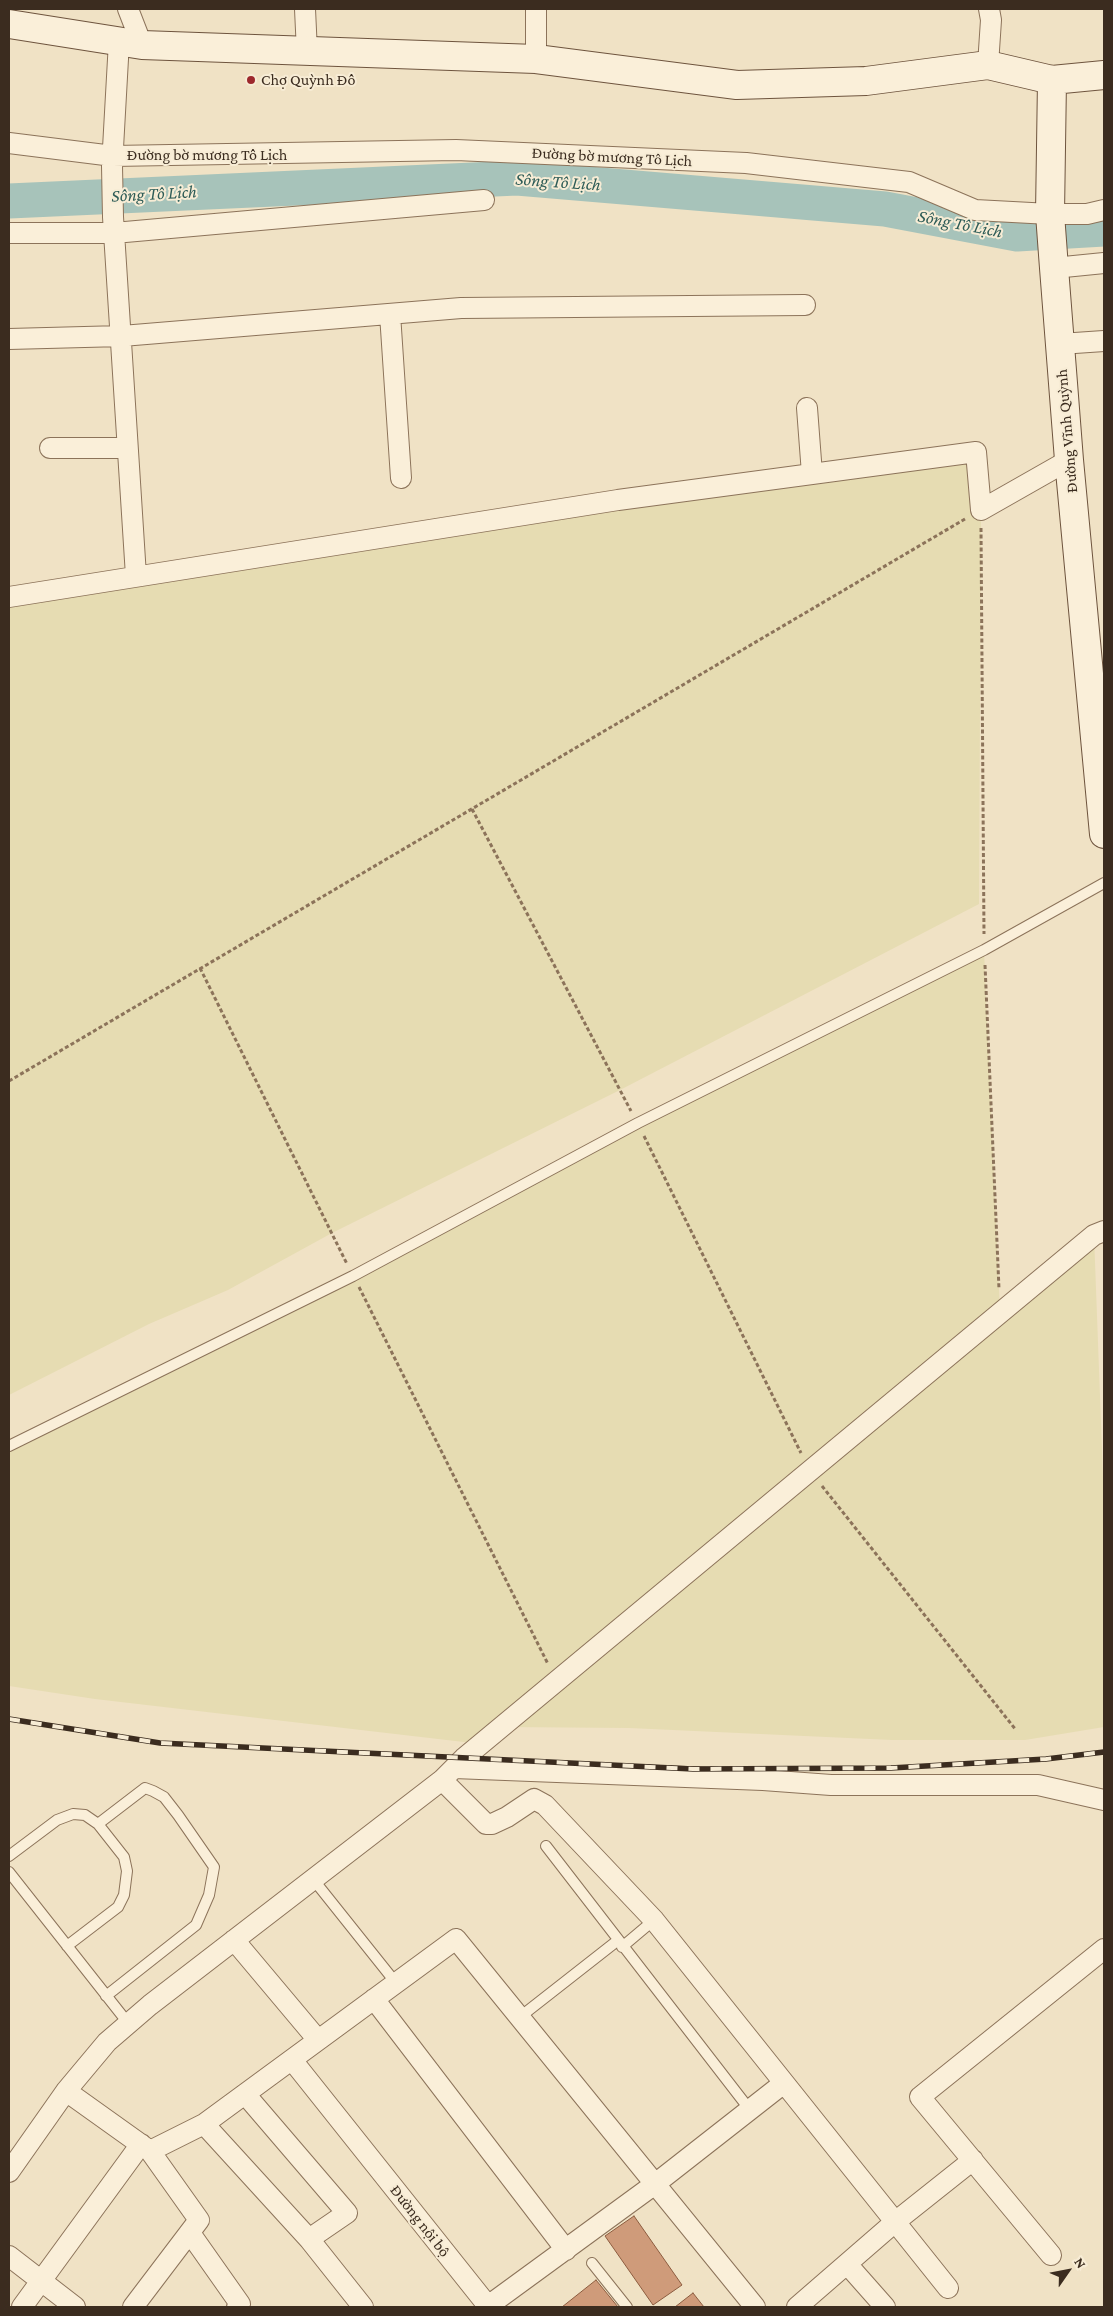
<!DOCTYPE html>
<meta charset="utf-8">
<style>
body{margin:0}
#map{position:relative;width:1113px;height:2316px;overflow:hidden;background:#f0e2c5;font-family:"Crimson Pro",serif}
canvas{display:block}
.frame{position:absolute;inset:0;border:10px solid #3b2c1f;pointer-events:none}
.north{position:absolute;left:1043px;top:2246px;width:50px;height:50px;-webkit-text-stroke:4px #f7ecd5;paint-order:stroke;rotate:57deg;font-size:14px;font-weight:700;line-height:20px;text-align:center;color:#3b2c1f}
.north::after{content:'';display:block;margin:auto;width:18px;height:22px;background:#3b2c1f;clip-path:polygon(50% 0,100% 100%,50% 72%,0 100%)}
</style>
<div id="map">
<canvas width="1113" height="2316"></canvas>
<div class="frame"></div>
<div class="north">N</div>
</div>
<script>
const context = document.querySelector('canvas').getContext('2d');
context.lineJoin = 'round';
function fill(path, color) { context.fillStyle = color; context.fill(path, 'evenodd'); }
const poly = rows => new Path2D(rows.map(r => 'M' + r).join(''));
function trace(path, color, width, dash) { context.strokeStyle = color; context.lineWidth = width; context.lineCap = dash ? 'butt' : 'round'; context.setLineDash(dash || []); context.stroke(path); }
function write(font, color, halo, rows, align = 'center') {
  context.font = font + ' "Crimson Pro",serif'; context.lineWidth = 4; context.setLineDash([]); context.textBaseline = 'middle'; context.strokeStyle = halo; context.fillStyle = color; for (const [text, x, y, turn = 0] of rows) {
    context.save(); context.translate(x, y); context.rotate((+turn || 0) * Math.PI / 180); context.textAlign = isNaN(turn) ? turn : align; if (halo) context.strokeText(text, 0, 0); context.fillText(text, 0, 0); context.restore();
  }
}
fill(poly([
 [976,452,981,510,979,904,620,1090,332,1233,228,1290,149,1324,9,1395,9,598],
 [984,950,1000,1312,1094,1235,1104,1504,1104,1727,1025,1740,892,1740,629,1728,502,1727,481,1744,95,1699,9,1686,9,1446,353,1276,638,1123]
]), '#e6dcb2');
trace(poly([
 [9,201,517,178,885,209,1017,234,1104,229]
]), '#a7c3ba', 35);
const building = poly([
 [634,2216,682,2285,653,2305,605,2236,634,2216],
 [596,2280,618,2307,562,2307,596,2280],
 [693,2293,704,2307,675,2307,693,2293]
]);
fill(building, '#cf9b7a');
trace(building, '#8c5c3f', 1);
const lane = poly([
 [9,1446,353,1276,638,1123,984,950,1104,883],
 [98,1824,145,1788,153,1791,164,1797,178,1815,214,1867,209,1895,196,1925,106,1996],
 [546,1846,750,2110],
 [9,1856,57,1820,73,1814,85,1815,98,1824,124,1857,127,1871,124,1895,118,1907,67,1946],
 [9,1872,128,2023],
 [313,1879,396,1983],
 [622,1947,654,1920],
 [520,2017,617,1941],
 [592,2263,627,2307]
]);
const street = poly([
 [128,9,142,45],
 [305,9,307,52],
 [536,9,536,59],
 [119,41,112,166,113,217,136,576],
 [988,65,991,20,989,9],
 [9,143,113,156,456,150,746,163,909,182,975,210,1050,214,1087,214,1104,210],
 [9,233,114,233,484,200],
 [1054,268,1104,263],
 [390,314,401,478],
 [9,339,122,336,461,308,805,305],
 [1060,344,1104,341],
 [807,408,812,474],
 [50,448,127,448],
 [9,597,618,500,976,452,981,510,1069,460],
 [454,1768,763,1780,831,1785,1038,1785,1104,1800],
 [442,1780,486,1824,492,1824,507,1817,534,1799,545,1805,654,1920,948,2288],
 [234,1940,318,2040],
 [374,1999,566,2250],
 [292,2060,488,2306,655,2184,784,2083],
 [66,2091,150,2151,199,2220,133,2307],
 [245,2094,347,2213,309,2239],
 [204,2124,309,2239,363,2307],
 [150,2151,204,2124,456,1939,755,2307],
 [9,2172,66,2091,107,2042,150,2005,442,1780,464,1758,1094,1235,1104,1231],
 [190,2233,240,2304,237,2307],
 [1051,2255,920,2097,1104,1949],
 [9,2256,75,2307],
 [847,2264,885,2307],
 [22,2307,141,2144],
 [797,2307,895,2222,973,2160]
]);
const secondary = poly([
 [9,24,142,45,536,59,737,85,866,81,988,65,1052,80,1104,75],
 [1052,80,1050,214,1054,268,1069,460,1104,834]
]);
trace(lane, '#8c735a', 12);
trace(street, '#8c735a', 22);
trace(secondary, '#6e543e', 30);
trace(poly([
 [981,528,984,934],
 [472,809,631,1111],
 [985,965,999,1289],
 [200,968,347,1264],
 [9,1081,965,519],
 [644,1136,801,1453],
 [359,1287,548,1664],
 [822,1486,1016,1730]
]), '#8c735a', 3, [4, 2.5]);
trace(lane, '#faefd9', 10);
trace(street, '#faefd9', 20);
trace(secondary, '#faefd9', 28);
const rail = poly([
 [9,1719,160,1743,693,1769,891,1768,1046,1759,1104,1752]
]);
trace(rail, '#3b2c1f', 5.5);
trace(rail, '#f7ecd5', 4, [11]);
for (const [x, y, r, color] of [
 [251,80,5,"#9d282c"]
]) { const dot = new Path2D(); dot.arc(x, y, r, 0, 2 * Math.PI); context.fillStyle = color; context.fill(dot); trace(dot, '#f7ecd5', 2); }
write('16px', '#3b2c1f', '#f7ecd5', [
 ["Chợ Quỳnh Đô",261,80]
], 'left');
write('16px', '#3b2c1f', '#f7ecd5', [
 ["Đường bờ mương Tô Lịch",207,155],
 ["Đường bờ mương Tô Lịch",612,157,3],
 ["Đường Vĩnh Quỳnh",1067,431,-95],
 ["Đường nội bộ",420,2221,52]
]);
write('italic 18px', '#2e5c57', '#f7ecd5', [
 ["Sông Tô Lịch",558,182,4],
 ["Sông Tô Lịch",154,194,-3],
 ["Sông Tô Lịch",960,224,11]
]);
</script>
